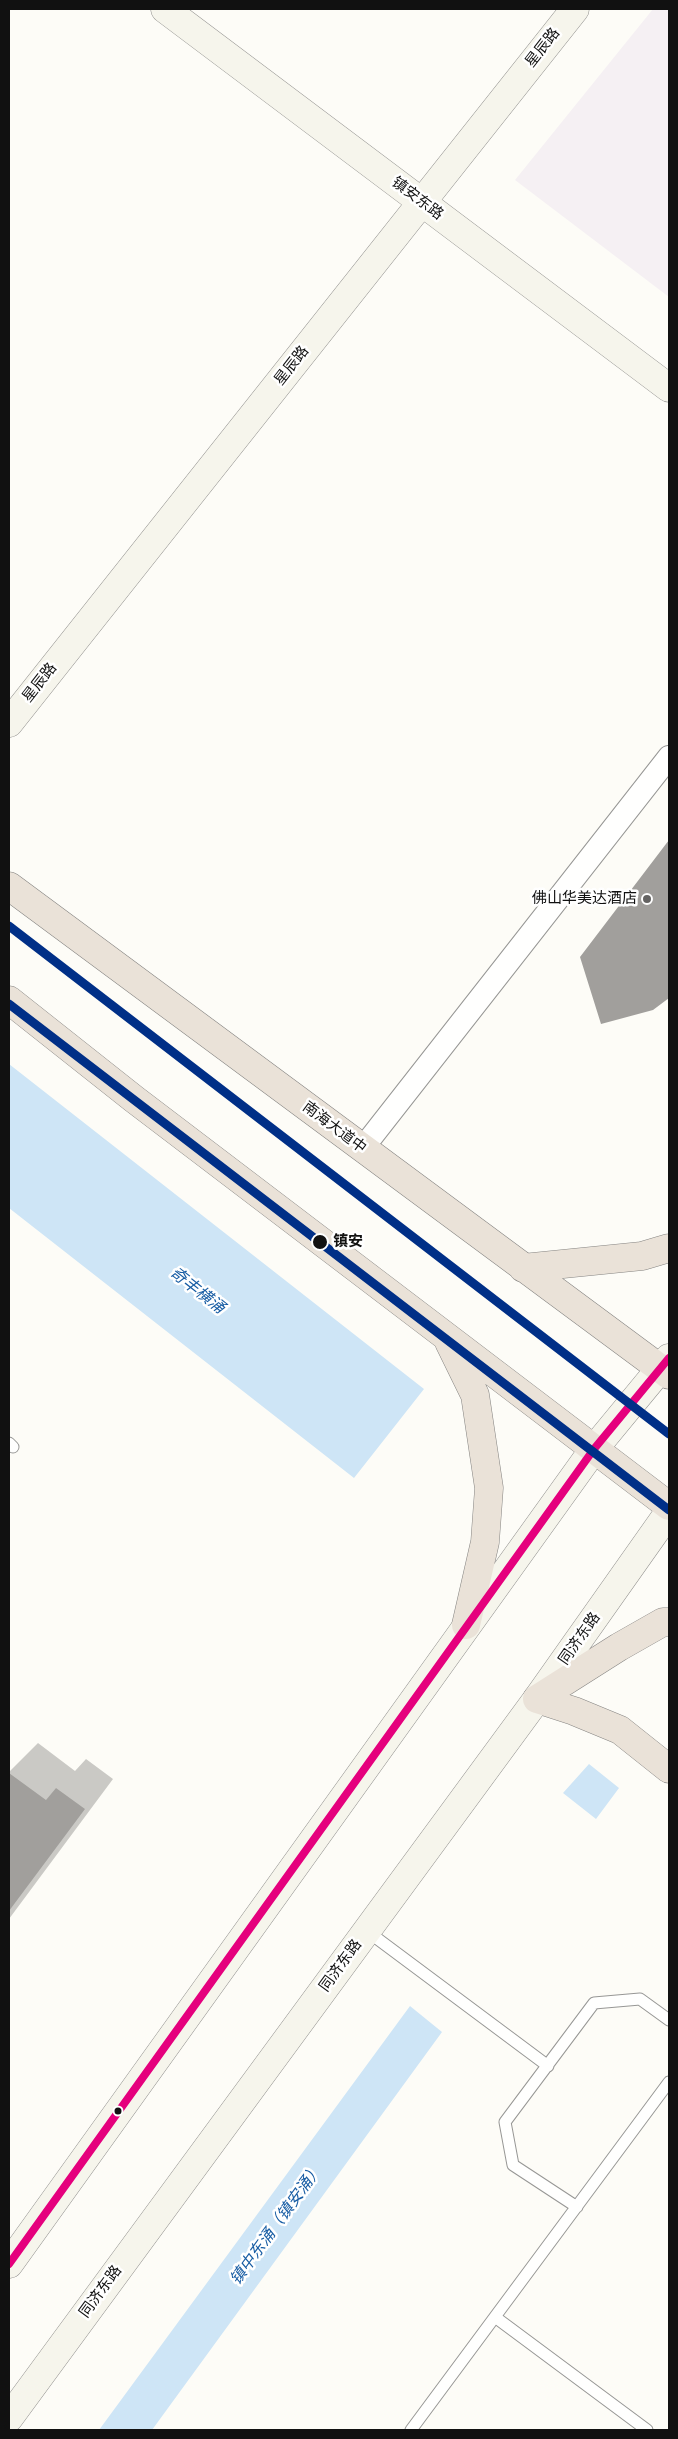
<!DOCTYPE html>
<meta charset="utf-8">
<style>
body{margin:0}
#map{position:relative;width:678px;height:2439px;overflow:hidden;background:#fdfcf7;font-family:"Source Serif 4",serif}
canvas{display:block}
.frame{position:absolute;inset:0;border:10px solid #111;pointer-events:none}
</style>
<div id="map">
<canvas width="678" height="2439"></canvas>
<div class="frame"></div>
</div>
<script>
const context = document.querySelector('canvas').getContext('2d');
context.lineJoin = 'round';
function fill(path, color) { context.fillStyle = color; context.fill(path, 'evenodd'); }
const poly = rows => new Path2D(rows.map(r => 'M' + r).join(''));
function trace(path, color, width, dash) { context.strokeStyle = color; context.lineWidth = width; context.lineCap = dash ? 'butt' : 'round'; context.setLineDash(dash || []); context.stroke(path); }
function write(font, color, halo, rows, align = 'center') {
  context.font = font + ' "Source Serif 4","Noto Sans SC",serif'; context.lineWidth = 5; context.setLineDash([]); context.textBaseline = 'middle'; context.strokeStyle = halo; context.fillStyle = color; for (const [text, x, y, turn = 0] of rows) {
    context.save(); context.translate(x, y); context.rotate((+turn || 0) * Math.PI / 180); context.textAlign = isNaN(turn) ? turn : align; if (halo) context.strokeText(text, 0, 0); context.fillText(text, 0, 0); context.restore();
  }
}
fill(poly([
 [653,9,669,9,669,297,515,180]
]), '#f5f0f3');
fill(poly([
 [9,1064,424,1389,354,1478,9,1208],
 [589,1764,619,1788,596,1819,563,1793],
 [410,2006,442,2032,152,2430,99,2430]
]), '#cee5f6');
fill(poly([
 [669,842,669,997,652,1009,582,957],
 [38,1743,75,1771,86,1759,113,1779,9,1919,9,1772]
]), '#0003');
fill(poly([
 [669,840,669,998,653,1010,601,1024,580,957],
 [9,1773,46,1800,56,1788,85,1809,9,1911]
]), '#a19f9c');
const lane = poly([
 [9,1443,13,1447],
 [367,1931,548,2066],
 [577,2207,513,2165,505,2122,594,2003,640,1999,669,2020],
 [495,2317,647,2430],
 [411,2430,669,2082]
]);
const street = poly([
 [362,1149,669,757]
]);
const secondary = poly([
 [165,9,669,388],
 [9,723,575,9],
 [9,2264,594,1449,669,1358],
 [9,2418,537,1699,669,1512]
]);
const highway = poly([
 [9,886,669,1375],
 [9,1000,134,1099,669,1506],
 [523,1268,642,1256,669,1248],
 [449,1342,475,1395,489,1488,485,1542,466,1625],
 [537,1699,619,1647,663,1622,669,1622],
 [537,1699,574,1711,620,1730,669,1769]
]);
trace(lane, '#979795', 13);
trace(street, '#979795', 24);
trace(secondary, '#8e8d8b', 29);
trace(highway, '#858482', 29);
trace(lane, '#fffffe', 11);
trace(street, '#fffffe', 22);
trace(secondary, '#f6f5ec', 28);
trace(highway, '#eae2d8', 28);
trace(poly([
 [9,2264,594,1449,669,1358]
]), '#e5007d', 8);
trace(poly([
 [9,926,669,1434],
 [9,1004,669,1510]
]), '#002f87', 9);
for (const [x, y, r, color] of [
 [647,899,5,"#646362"],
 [320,1242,8,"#111"],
 [118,2111,4.5,"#111"]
]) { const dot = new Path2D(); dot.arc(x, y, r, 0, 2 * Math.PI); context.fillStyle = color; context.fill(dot); trace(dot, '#fff', 2); }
write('15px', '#111', '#fff', [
 ["星辰路",543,48,-52],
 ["镇安东路",417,199,37],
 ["星辰路",292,366,-52],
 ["星辰路",40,683,-52],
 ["南海大道中",334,1128,37],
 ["同济东路",580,1639,-55],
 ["同济东路",341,1966,-54],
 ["同济东路",101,2292,-54]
]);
write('15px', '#111', '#fff', [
 ["佛山华美达酒店",637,899]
], 'right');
write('bold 15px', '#111', '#fff', [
 ["镇安",333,1242]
], 'left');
write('italic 16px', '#185da4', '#fff', [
 ["奇丰横涌",197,1291,38],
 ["镇中东涌（镇安涌）",277,2225,-54]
]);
</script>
